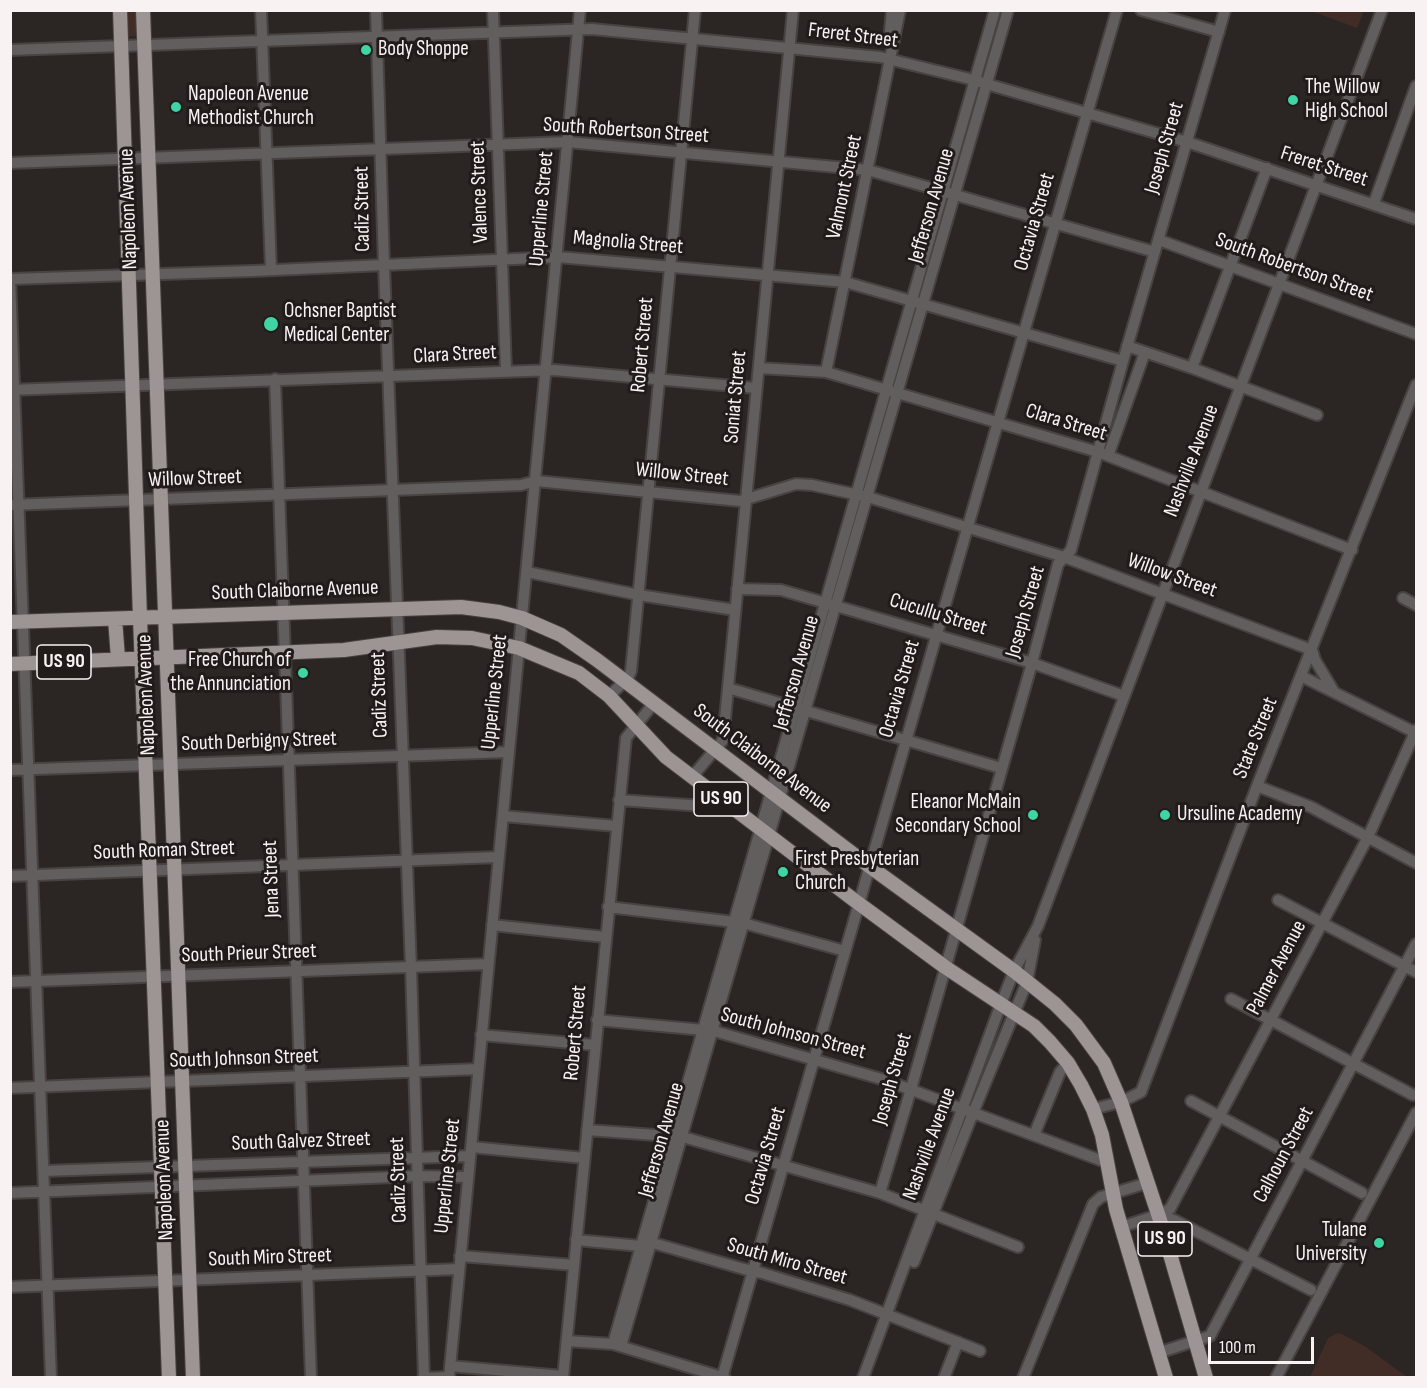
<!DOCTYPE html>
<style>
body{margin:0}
#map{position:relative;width:1427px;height:1388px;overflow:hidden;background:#2b2523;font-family:"Sofia Sans Condensed",sans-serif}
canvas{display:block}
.frame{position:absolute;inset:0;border:12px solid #f8f3f2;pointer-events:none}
.scale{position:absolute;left:1208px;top:1337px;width:106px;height:27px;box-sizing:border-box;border:3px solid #f8f3f2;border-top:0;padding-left:8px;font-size:18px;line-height:21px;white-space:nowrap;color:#f8f3f2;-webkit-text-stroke:4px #211b1a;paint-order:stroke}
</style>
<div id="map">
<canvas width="1427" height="1388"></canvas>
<div class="frame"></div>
<div class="scale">100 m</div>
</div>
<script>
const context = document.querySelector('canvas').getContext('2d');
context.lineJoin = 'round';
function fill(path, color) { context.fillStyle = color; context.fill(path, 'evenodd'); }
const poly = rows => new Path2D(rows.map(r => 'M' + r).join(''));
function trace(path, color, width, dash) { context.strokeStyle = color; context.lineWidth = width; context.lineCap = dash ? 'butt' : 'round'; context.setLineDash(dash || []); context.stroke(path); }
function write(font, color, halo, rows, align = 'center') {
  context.font = font + ' "Sofia Sans Condensed",sans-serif'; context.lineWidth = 6; context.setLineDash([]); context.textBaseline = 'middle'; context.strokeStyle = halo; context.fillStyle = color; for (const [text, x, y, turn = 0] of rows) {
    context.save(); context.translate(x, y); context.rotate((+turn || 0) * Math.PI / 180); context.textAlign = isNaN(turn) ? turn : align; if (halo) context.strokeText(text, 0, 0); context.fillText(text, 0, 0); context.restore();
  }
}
fill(poly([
 [125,11,139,11,140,36,125,37],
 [1311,11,1364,11,1357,28],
 [1337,1333,1342,1334,1366,1347,1407,1377,1310,1377,1328,1338]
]), '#422c26');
const minor = poly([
 [261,10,271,270],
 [376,10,384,265,411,968,424,1378],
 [493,10,506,371],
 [1141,10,1219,32],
 [890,31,892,10],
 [10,50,592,29,880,57,966,78,1187,142,1416,219],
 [10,163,568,142,868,170,1155,252],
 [1374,203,1416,86],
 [1159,240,1416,334],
 [10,278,51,1378],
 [11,279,253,271,558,257,845,282,1123,361],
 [1127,346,1192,368,1317,415],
 [759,368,826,372,1098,452,1352,550],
 [1192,368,1267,168],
 [826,372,900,10],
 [275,379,311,1378],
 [10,390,554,370,756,388],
 [1108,456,1145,352],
 [10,505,521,485,536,481,740,501,796,484,812,485,868,497,1064,557,1312,650,1315,660,1333,690],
 [527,572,639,595,735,610],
 [737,589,781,590,1032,663,1124,696],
 [1403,598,1416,605],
 [1301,676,1416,733],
 [728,688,1001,768],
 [609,696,628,678,631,671,695,10],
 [10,770,508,752],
 [692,777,723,740,793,10],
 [1257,786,1311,807,1416,863],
 [619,800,731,808],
 [503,816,616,826],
 [10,876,498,857],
 [1278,900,1416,972],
 [608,907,743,923,845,951],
 [492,925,605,937],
 [10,982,488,964],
 [1231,999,1413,1095],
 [597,1020,714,1031,885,1080,1108,1163],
 [481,1035,595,1045],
 [10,1088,478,1069],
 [1191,1101,1362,1193],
 [1093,1109,1121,1102,1141,1092,1257,786,1416,385],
 [587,1130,683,1137,880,1193,1018,1247],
 [1034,1135,1060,1072,1068,1063],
 [471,1147,584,1158],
 [44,1171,470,1156],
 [10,1193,418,1176,468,1177],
 [880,1193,911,1089,1032,663,1058,564,1071,550,1123,361,1225,10],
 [1158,1215,1174,1220,1311,1290],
 [1121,1227,1158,1215,1170,1209,1368,837,1416,730],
 [576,1240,641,1246,653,1243,744,1269,762,1273,850,1300,980,1351],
 [460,1256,574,1265],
 [914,1262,973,1113,1027,982,1035,940],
 [10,1287,459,1269],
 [567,1341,613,1344,725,1378],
 [613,1344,995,10],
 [621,1346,1008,10],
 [1158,1353,1210,1336,1416,944],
 [450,1366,563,1376],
 [423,1378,449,1377],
 [449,1378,580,10],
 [563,1378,626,738,654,703],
 [722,1378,1117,10],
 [863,1378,1001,1004,1014,971,1038,926,1382,10],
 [944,1378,958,1342],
 [1023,1378,1093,1204,1101,1197,1147,1183],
 [1276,1378,1416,1113]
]);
const major = poly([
 [120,10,140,618,169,1378],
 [143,10,193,1378],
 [115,619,118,658],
 [10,622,461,607,499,612,522,618,561,635,597,660,869,866,1014,971,1055,1004,1076,1025,1104,1063,1121,1102,1161,1223,1206,1378],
 [10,664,344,650,437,637,472,638,519,648,579,673,609,696,666,757,854,900,945,967,1034,1026,1050,1042,1068,1063,1081,1085,1093,1109,1102,1135,1116,1209,1166,1378]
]);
trace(minor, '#484240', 14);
trace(major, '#484240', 16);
trace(minor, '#615e5d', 10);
trace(major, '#9c9593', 14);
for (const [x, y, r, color] of [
 [366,50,6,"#3ed4a3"],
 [1293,100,6,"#3ed4a3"],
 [176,107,6,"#3ed4a3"],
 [271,324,8,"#3ed4a3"],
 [303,673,6,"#3ed4a3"],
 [1033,815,6,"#3ed4a3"],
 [1165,815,6,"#3ed4a3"],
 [783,872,6,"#3ed4a3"],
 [1379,1243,6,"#3ed4a3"]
]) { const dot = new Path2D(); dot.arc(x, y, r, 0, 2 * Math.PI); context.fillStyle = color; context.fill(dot); trace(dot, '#211b1a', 2); }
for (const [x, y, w] of [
 [64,662,54],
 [721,799,54],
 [1165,1239,54]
]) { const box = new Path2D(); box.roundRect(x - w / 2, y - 17, w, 34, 4.5); context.fillStyle = '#211b1a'; context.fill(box); trace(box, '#f8f3f2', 1.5); }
write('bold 20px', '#f8f3f2', null, [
 ["US 90",64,662],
 ["US 90",721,799],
 ["US 90",1165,1239]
]);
write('21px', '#f8f3f2', '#211b1a', [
 ["Freret Street",853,36,7],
 ["South Robertson Street",626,131,4],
 ["Joseph Street",1165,148,-74],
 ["Freret Street",1324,167,18],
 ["Valmont Street",845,187,-78],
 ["Valence Street",480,192,-92],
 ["Jefferson Avenue",932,206,-74],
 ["Napoleon Avenue",129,209,-92],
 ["Cadiz Street",363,209,-91],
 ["Upperline Street",542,209,-85],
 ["Octavia Street",1035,222,-74],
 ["Magnolia Street",628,243,5],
 ["South Robertson Street",1294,268,20],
 ["Robert Street",643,345,-85],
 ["Clara Street",455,355,-3],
 ["Soniat Street",736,397,-85],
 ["Clara Street",1066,423,17],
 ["Nashville Avenue",1192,461,-69],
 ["Willow Street",682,475,6],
 ["Willow Street",195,479,-2],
 ["Willow Street",1172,576,20],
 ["South Claiborne Avenue",295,591,-2],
 ["Joseph Street",1026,612,-74],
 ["Cucullu Street",938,615,17],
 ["Jefferson Avenue",797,673,-74],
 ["Octavia Street",900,689,-74],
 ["Upperline Street",495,692,-84],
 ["Napoleon Avenue",147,695,-92],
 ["Cadiz Street",380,695,-92],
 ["State Street",1256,738,-68],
 ["South Derbigny Street",259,742,-2],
 ["South Claiborne Avenue",762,759,37],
 ["South Roman Street",164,851,-2],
 ["Jena Street",272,879,-92],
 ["South Prieur Street",249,954,-2],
 ["Palmer Avenue",1277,968,-62],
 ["Robert Street",576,1033,-85],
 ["South Johnson Street",793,1034,15],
 ["South Johnson Street",244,1059,-2],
 ["Joseph Street",893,1079,-74],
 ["Jefferson Avenue",662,1140,-74],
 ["South Galvez Street",301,1142,-2],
 ["Nashville Avenue",930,1144,-70],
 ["Calhoun Street",1284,1155,-62],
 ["Octavia Street",766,1156,-74],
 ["Upperline Street",448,1176,-84],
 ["Napoleon Avenue",165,1180,-92],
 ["Cadiz Street",399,1180,-92],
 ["South Miro Street",270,1258,-2],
 ["South Miro Street",787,1262,16]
]);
write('21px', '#f8f3f2', '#211b1a', [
 ["Body Shoppe",378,50],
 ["The Willow",1305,88],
 ["High School",1305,112],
 ["Napoleon Avenue",188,95],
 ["Methodist Church",188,119],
 ["Ochsner Baptist",284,312],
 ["Medical Center",284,336],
 ["Free Church of",291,661,"right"],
 ["the Annunciation",291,685,"right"],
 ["Eleanor McMain",1021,803,"right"],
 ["Secondary School",1021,827,"right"],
 ["Ursuline Academy",1177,815],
 ["First Presbyterian",795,860],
 ["Church",795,884],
 ["Tulane",1367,1231,"right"],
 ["University",1367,1255,"right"]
], 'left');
</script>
